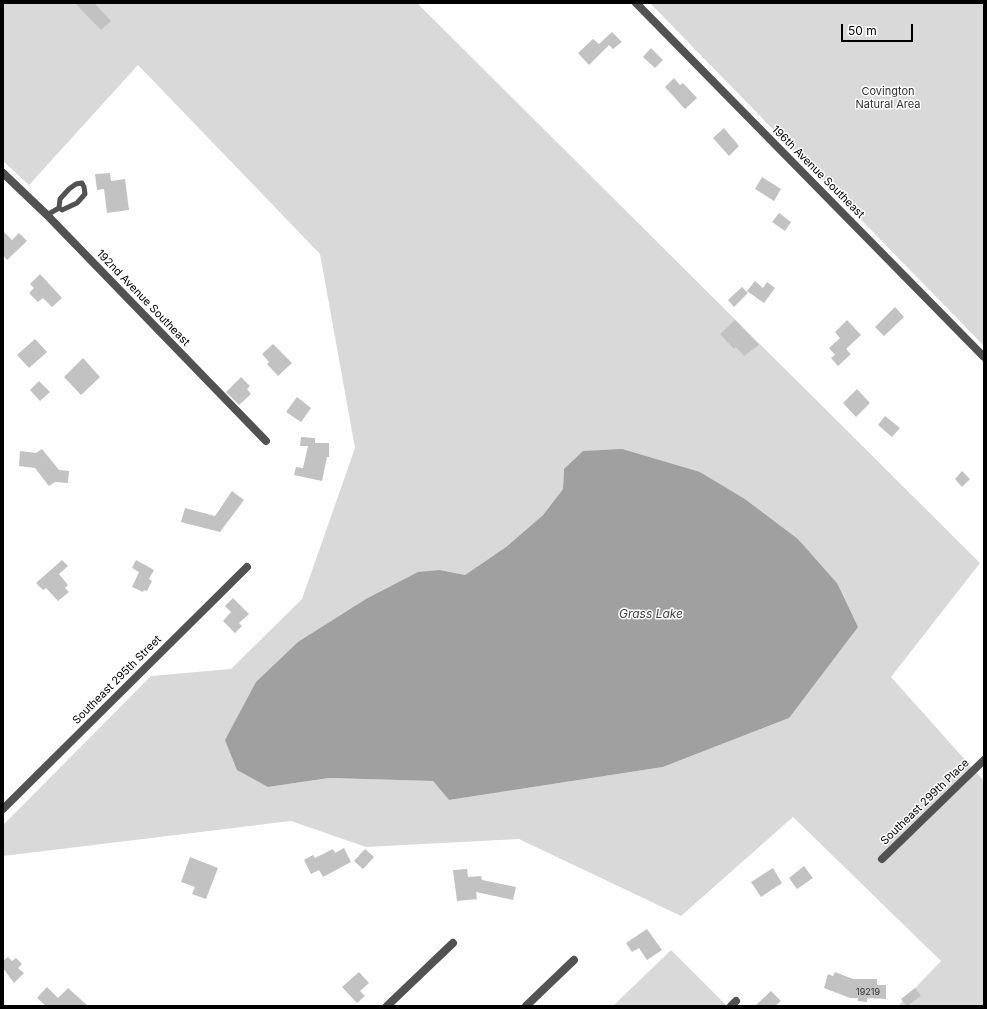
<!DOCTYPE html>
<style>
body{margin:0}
#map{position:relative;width:987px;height:1009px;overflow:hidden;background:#fff;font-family:Inter,sans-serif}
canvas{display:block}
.frame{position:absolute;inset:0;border:4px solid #000;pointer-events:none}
.scale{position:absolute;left:841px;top:24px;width:72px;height:18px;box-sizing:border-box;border:2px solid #000;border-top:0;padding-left:5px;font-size:12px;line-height:14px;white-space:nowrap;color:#000;-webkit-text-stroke:3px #fff;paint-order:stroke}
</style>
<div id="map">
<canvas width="987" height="1009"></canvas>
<div class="frame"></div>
<div class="scale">50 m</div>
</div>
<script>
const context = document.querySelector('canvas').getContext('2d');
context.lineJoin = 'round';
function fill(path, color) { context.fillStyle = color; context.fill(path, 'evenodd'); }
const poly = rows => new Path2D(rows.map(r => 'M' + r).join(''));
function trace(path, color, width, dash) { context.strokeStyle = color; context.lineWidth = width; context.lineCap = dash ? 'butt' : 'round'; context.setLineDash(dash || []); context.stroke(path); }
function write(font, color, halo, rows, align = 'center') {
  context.font = font + ' Inter,sans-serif'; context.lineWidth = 3; context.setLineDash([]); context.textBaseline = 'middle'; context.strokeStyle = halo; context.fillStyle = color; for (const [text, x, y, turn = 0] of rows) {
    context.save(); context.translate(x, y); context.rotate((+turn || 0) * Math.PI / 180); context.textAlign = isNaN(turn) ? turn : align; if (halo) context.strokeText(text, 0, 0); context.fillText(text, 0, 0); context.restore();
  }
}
fill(poly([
 [3,3,417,3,980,563,891,677,984,781,984,1006,898,1006,941,961,793,817,681,916,519,839,366,847,291,821,3,856,3,825,151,676,231,669,302,599,355,448,320,254,138,65,29,185,3,161],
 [564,469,700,472,745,499,798,539,837,583,789,718,663,767,449,800,433,781,329,778,268,787,440,570,465,575,506,547,543,515,563,489],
 [650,3,984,3,984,346],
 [671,950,727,1006,613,1006]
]), '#d9d9d9');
fill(poly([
 [622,449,700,472,745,499,798,539,837,583,858,627,789,718,663,767,449,800,433,781,329,778,268,787,237,770,225,740,256,682,298,642,366,599,418,572,440,570,465,575,506,547,543,515,563,489,564,469,583,451]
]), '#a0a0a0');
fill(poly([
 [75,3,94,3,111,21,101,30],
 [612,32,622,42,613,49,609,45,589,65,578,53,593,39,599,44],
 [651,48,663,60,655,68,643,57],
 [674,78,680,85,683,83,697,98,685,109,665,87],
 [724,128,739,146,729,156,713,138],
 [110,173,111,181,125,179,129,210,107,213,104,189,97,190,95,174],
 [762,177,781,189,774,201,755,189],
 [779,213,791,222,785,231,772,222],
 [3,231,12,240,19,233,27,241,7,260,3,255],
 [40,274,62,298,52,307,43,298,38,302,29,293,34,288,30,284],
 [755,281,763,288,767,282,775,288,764,303,747,291],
 [742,287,748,293,734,307,728,300],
 [895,307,904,317,884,336,875,327],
 [735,320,759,345,744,356,736,347,734,349,720,334],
 [847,320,861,335,846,349,851,354,838,366,831,358,835,355,829,348,840,338,835,332],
 [35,339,47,352,29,368,17,355],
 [273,344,292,363,278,376,267,364,269,362,262,354],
 [83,358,100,377,81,395,64,377],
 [241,377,250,386,247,389,251,394,239,405,226,392],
 [39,381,50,392,40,401,30,390],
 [857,389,870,403,856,417,843,403],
 [297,397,311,408,301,422,286,412],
 [885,416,900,428,892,437,878,425],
 [301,437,315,438,315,443,329,443,329,457,327,457,322,481,294,475,296,467,303,468,308,446,300,446],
 [42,449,59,470,69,471,68,483,55,482,49,486,35,468,19,466,20,451,36,453],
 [962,471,970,479,962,487,955,479],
 [232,491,244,500,220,532,181,522,185,508,215,516],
 [62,560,68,566,59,574,68,585,65,588,69,592,58,601,46,588,43,590,36,583],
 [136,560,154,570,149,579,152,581,147,591,144,590,143,592,132,587,139,572,132,568],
 [233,598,249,614,239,623,242,626,235,633,223,621,231,612,225,606],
 [344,848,351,862,323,877,319,870,311,874,304,860,313,855,315,858,333,849,335,853],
 [365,849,374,857,363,869,354,861],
 [190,857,218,868,206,899,192,894,195,887,181,882],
 [804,866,813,878,797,889,789,878],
 [773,868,782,883,761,897,751,882],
 [467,869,468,877,481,876,482,880,516,887,513,900,476,892,477,899,457,901,453,870],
 [647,929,662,950,647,960,639,948,632,952,626,943],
 [8,957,12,961,16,958,22,964,18,968,24,973,14,983,3,968,3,961],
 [359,972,369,983,360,991,365,996,357,1003,342,987],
 [835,972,853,979,877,979,877,985,886,985,886,999,867,998,867,1002,858,1001,858,998,850,998,824,988,828,974,833,976],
 [47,987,58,998,68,988,88,1006,46,1006,37,998],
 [915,988,921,996,907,1006,901,999],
 [771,991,781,1001,775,1006,755,1006]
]), '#c2c2c2');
trace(poly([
 [47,215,59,208,60,199,69,189,76,184,82,183,84,187,85,194,77,203,62,210,59,208]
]), '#525252', 5);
trace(poly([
 [636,3,984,357],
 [3,173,47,215,266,441],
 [3,809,247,567],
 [882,859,984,760],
 [387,1006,453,943],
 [526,1006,574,960],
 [731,1006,736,1001]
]), '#525252', 8);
write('9px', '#303030', null, [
 ["19219",868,992]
]);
write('11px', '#303030', '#fff', [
 ["Covington",888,92],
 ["Natural Area",888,105]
]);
write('11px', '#000', '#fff', [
 ["196th Avenue Southeast",818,172,45],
 ["192nd Avenue Southeast",143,298,46],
 ["Southeast 295th Street",117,680,-45],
 ["Southeast 299th Place",925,802,-44]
]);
write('italic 12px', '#414141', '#fff', [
 ["Grass Lake",651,614]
]);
</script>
